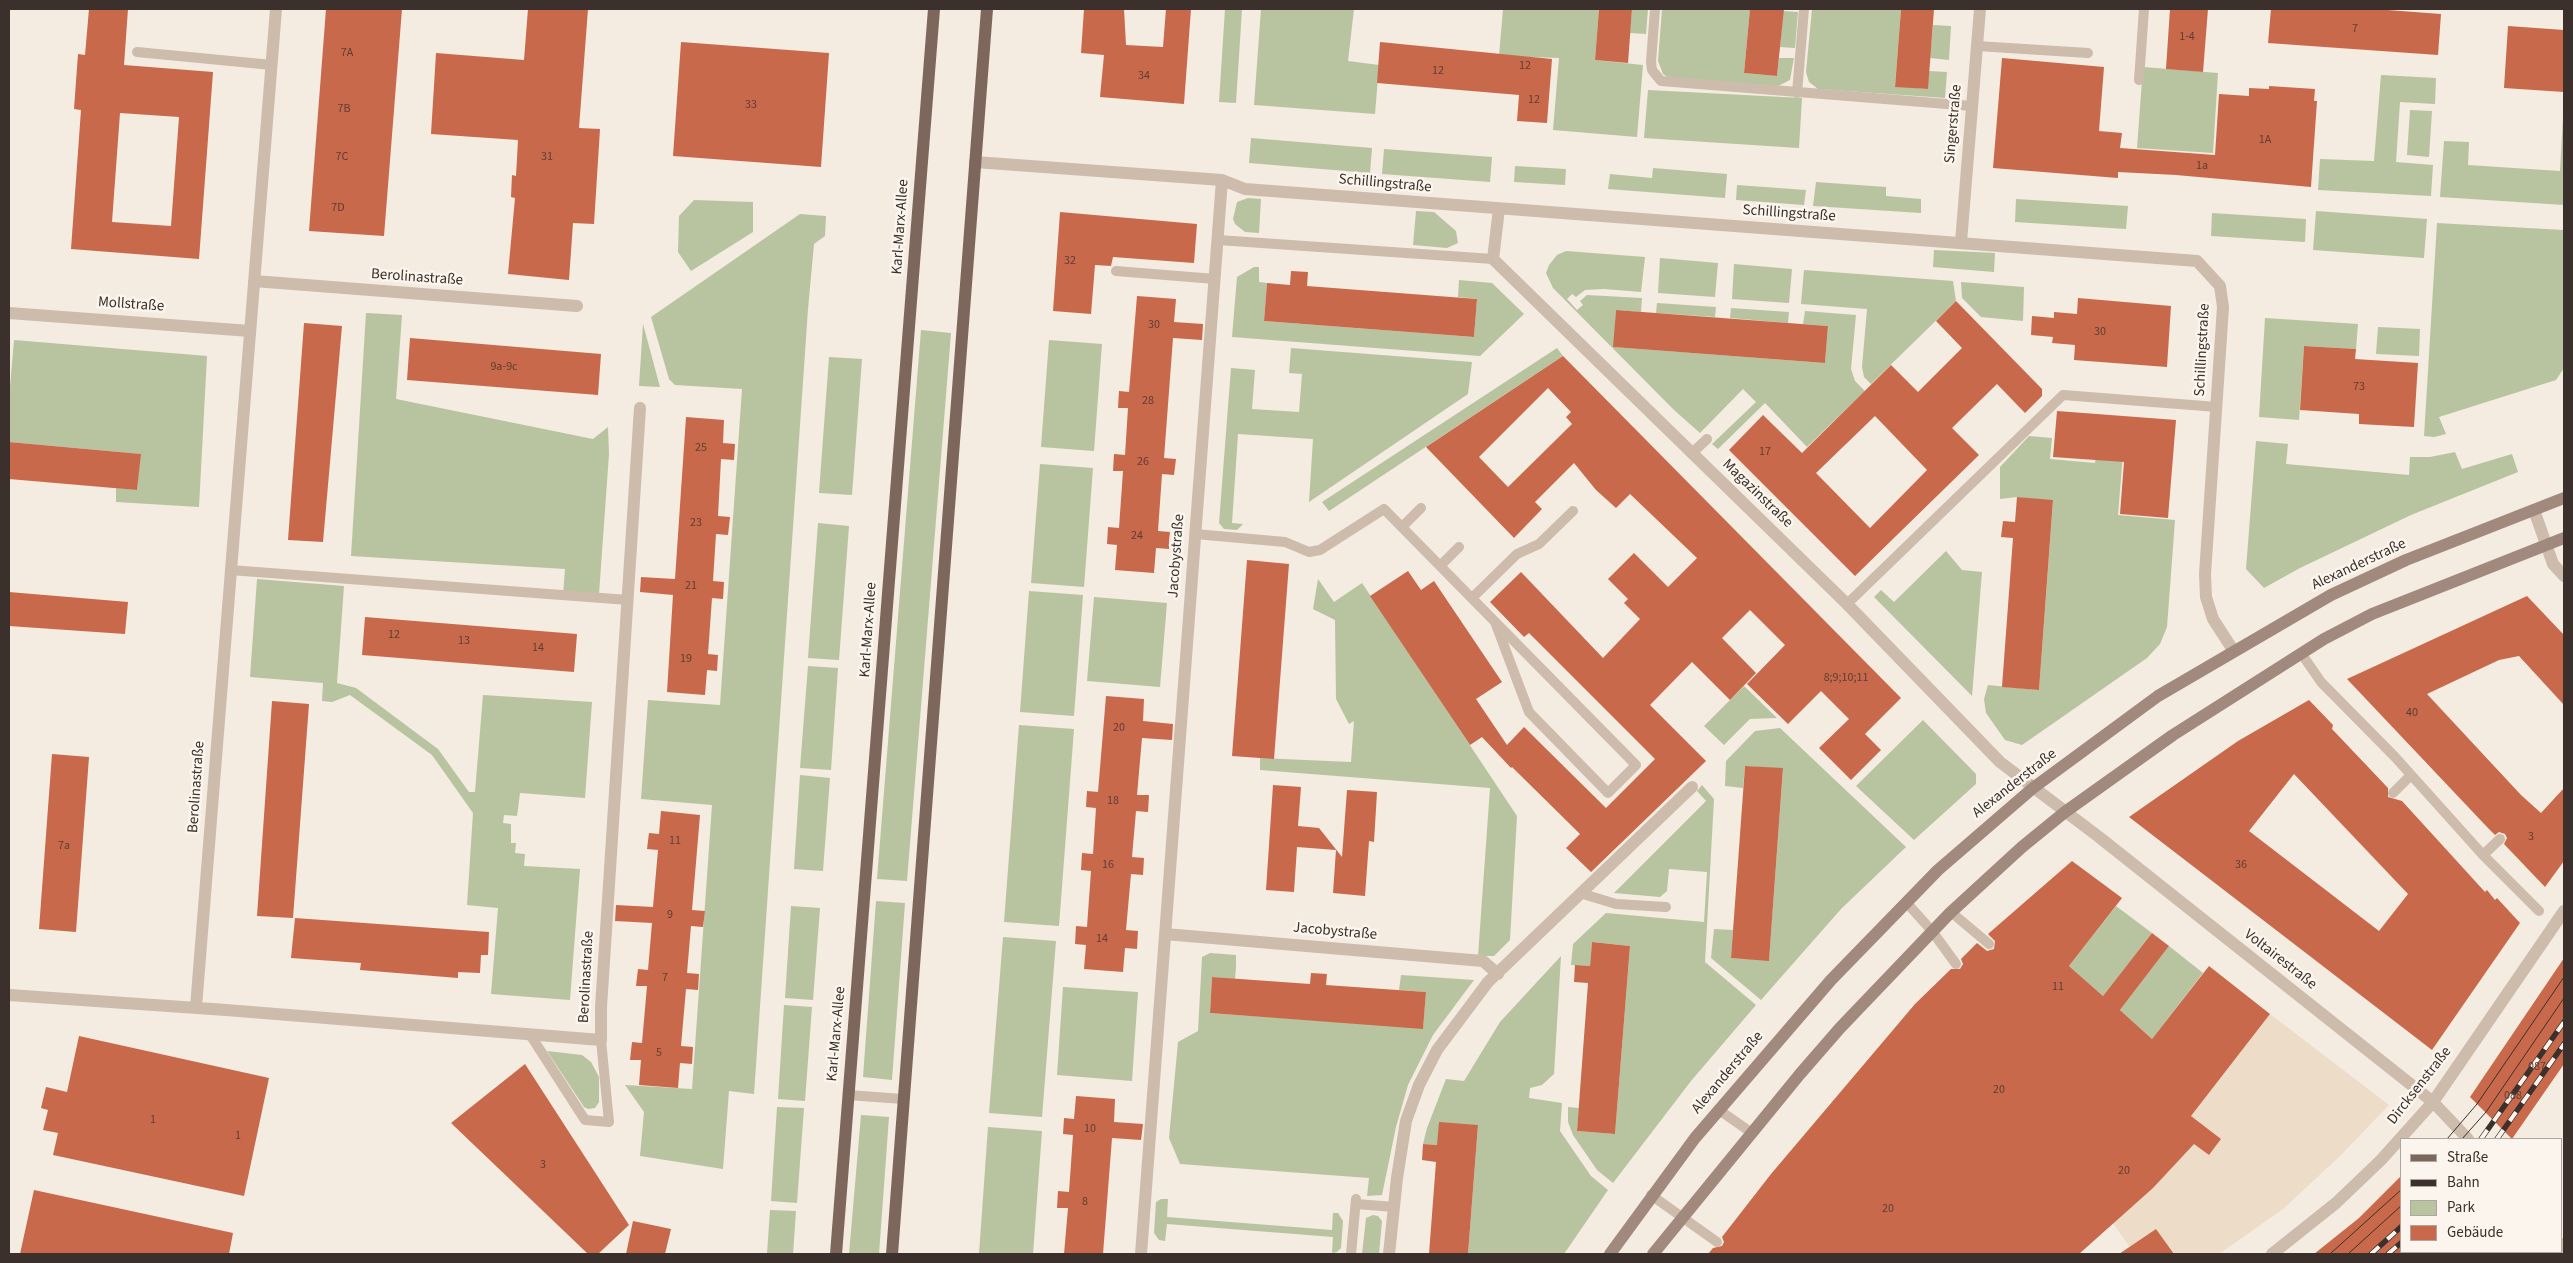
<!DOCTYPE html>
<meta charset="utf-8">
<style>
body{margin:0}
#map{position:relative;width:2573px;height:1263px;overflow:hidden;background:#f4ebe1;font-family:"Source Sans 3",sans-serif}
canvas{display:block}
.frame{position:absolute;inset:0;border:10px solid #3b302b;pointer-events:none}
.legend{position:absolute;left:2400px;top:1138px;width:162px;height:115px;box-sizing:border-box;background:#fbf5ee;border:1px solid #aea6a0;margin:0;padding:6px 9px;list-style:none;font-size:15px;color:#3b302b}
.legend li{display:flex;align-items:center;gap:10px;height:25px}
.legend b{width:25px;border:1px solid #aea6a0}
</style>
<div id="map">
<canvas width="2573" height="1263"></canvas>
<div class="frame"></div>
<ul class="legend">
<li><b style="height:6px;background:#7d675c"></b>Straße</li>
<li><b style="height:6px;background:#3b302b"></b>Bahn</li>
<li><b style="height:14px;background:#b8c4a0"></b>Park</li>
<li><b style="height:14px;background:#c8694b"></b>Gebäude</li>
</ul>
</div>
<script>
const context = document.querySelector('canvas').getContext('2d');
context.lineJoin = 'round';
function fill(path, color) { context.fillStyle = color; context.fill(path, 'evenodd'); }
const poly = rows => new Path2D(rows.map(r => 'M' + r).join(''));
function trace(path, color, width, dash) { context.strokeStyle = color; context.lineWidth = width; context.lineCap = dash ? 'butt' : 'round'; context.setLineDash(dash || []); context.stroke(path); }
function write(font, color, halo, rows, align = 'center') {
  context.font = font + ' "Source Sans 3",sans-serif'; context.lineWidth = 5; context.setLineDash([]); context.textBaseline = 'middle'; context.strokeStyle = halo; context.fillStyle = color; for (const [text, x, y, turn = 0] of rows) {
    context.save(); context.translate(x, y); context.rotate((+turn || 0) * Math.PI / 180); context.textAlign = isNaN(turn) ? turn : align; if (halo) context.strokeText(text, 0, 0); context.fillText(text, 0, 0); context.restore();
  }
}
fill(poly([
 [1225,9,1242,9,1236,103,1219,102],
 [1261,9,1354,9,1348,61,1379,65,1375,114,1254,105],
 [1503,9,1599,9,1595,60,1643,65,1637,137,1553,130,1559,58,1499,56],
 [1632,9,1648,9,1646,34,1630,33],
 [1662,9,1750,9,1744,73,1777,76,1779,58,1794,58,1790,80,1778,86,1669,78,1663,74,1658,61],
 [1812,9,1901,9,1895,86,1927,89,1929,71,1947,72,1945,98,1818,89,1809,82,1806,72],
 [1783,11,1798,12,1795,48,1780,47],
 [1933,25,1951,26,1949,60,1930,58],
 [2143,67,2218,73,2213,153,2137,148],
 [2381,75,2436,78,2435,104,2400,102,2396,162,2433,165,2431,196,2318,190,2320,159,2374,161],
 [1648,90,1802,98,1799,148,1644,138],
 [2564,99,2564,205,2440,197,2444,141,2469,142,2468,165,2560,171],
 [2410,110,2432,111,2429,157,2407,155],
 [1251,138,1372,148,1370,173,1249,163],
 [1384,149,1492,157,1490,182,1382,174],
 [1515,166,1566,169,1565,185,1514,182],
 [1653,168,1727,174,1725,198,1608,189,1610,174,1652,178],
 [1816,182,1886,187,1886,196,1921,199,1921,213,1813,206],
 [1737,185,1806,190,1804,205,1736,200],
 [1248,198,1261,199,1259,233,1245,232,1235,224,1233,219,1237,202],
 [2016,199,2128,206,2126,229,2015,222],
 [694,200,753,202,753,232,691,271,678,252,679,216],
 [1416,211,1434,212,1456,231,1458,243,1447,248,1413,245],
 [2316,211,2427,219,2424,258,2313,250],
 [2212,213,2306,219,2305,242,2211,236],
 [800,214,826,216,825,236,814,244,808,309,754,1094,729,1091,723,1169,640,1156,644,1112,625,1085,692,1089,712,805,641,799,648,700,720,705,742,389,675,385,669,379,651,317],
 [2437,223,2564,230,2564,368,2556,380,2439,417,2446,434,2434,437,2424,436],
 [1934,250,1995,253,1994,272,1933,267],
 [1566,251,1645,257,1641,292,1604,289,1585,290,1576,297,1572,294,1567,299,1577,310,1583,305,1580,301,1587,295,1642,298,1641,312,1616,310,1614,347,1825,363,1828,326,1803,324,1805,311,1856,315,1851,369,1855,381,1865,391,1807,447,1765,403,1718,449,1712,444,1756,402,1743,389,1700,433,1674,410,1553,288,1546,273,1549,265,1557,255],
 [1660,258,1718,263,1715,297,1658,293],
 [1734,264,1792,269,1789,303,1732,299],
 [1254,267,1259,267,1259,282,1267,283,1264,321,1474,337,1477,299,1458,297,1459,280,1492,283,1524,314,1480,356,1232,337,1237,277],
 [1804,270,1953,281,1956,301,1871,384,1864,377,1862,367,1867,309,1801,304],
 [1961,282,2024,287,2023,321,1981,317,1962,298],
 [1657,303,1716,307,1715,317,1656,313],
 [1731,308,1789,312,1788,323,1730,318],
 [366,313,402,315,396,399,593,439,608,427,609,454,599,594,563,595,565,569,351,556],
 [2265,318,2358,324,2356,349,2304,346,2299,420,2259,417],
 [643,324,660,387,639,386],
 [2378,327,2420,329,2419,356,2376,354],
 [921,330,951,333,907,881,877,879],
 [14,340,207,356,199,507,116,502,116,488,137,490,140,454,9,442,9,398],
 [1049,340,1102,344,1094,451,1041,447],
 [1291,348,1472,362,1468,394,1309,502,1313,439,1238,434,1232,523,1243,524,1237,530,1224,529,1219,523,1231,368,1255,370,1252,409,1299,412,1302,374,1289,373],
 [1557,348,1563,356,1329,511,1322,502],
 [829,357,862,359,852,495,819,493],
 [2029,436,2052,438,2050,459,2095,463,2097,451,2123,453,2118,515,2175,520,2167,627,2160,644,2147,658,2022,745,2005,740,1986,713,1984,699,1988,685,2039,690,2053,501,2017,497,2000,499,2000,467],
 [2256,441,2288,444,2286,464,2409,475,2410,457,2430,457,2455,452,2462,469,2512,454,2518,472,2411,515,2300,568,2264,588,2246,569],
 [1040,464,1093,468,1084,587,1031,583],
 [818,523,849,526,839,660,808,658],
 [1946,551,1962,570,1982,572,1972,696,1874,597,1881,590,1894,602],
 [257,579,344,586,337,683,356,688,438,749,469,792,475,792,483,695,592,702,585,798,520,793,517,816,504,815,503,823,511,824,511,843,516,843,515,853,525,854,524,866,580,869,570,1000,491,994,498,908,467,905,473,813,432,755,350,695,332,702,322,701,323,683,250,677],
 [1318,579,1334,602,1362,583,1517,816,1510,940,1494,956,1478,956,1490,788,1260,770,1260,758,1351,762,1354,721,1349,724,1336,699,1335,620,1313,609],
 [1029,591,1083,595,1074,716,1020,712],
 [1094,597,1167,603,1160,687,1087,681],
 [808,666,838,668,831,770,800,768],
 [1744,686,1777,718,1750,719,1724,745,1704,726],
 [1923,720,1976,774,1976,784,1914,840,1856,786],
 [1019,725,1074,729,1059,926,1004,922],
 [1780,728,1906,847,1841,909,1761,1000,1711,958,1714,929,1733,930,1731,958,1769,960,1783,769,1745,766,1743,788,1725,786,1726,761,1755,731],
 [800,775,830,778,823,871,794,869],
 [1702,785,1714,799,1705,962,1756,1005,1691,1081,1613,1183,1597,1170,1573,1135,1568,1122,1568,1107,1579,1108,1577,1131,1615,1134,1630,946,1592,942,1590,966,1571,965,1573,944,1606,913,1704,922,1707,872,1669,869,1667,891,1660,897,1614,893,1706,801,1697,791],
 [876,901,905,903,892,1080,863,1077],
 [791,906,820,908,813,1000,785,998],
 [2116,906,2152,933,2103,996,2069,966],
 [1003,937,1056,941,1042,1117,989,1113],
 [2169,946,2203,973,2152,1039,2120,1010],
 [1210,953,1236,955,1236,967,1235,979,1212,977,1210,1013,1423,1028,1426,992,1399,990,1401,975,1474,980,1433,1035,1408,1085,1396,1127,1382,1195,1367,1196,1369,1178,1180,1164,1169,1138,1178,1042,1198,1031,1202,957],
 [1561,956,1554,1074,1542,1085,1530,1088,1529,1098,1562,1103,1560,1131,1591,1176,1608,1190,1564,1254,1468,1254,1478,1125,1437,1145,1423,1144,1427,1128,1446,1079,1464,1081,1500,1022],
 [1063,987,1138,992,1132,1081,1057,1075],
 [784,1005,812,1007,805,1101,778,1099],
 [547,1051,582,1055,591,1062,599,1077,599,1102,595,1108,588,1109,584,1107],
 [777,1107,804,1108,797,1203,771,1201],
 [861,1115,889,1117,879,1254,849,1254],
 [988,1127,1042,1131,1033,1254,979,1254],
 [1161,1199,1168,1199,1167,1217,1332,1230,1333,1213,1338,1213,1343,1221,1341,1248,1337,1252,1332,1253,1333,1237,1167,1224,1165,1241,1159,1240,1154,1233,1156,1202],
 [770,1210,796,1211,793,1254,767,1254],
 [1373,1215,1378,1216,1382,1221,1379,1254,1362,1254,1366,1218]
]), '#b8c4a0');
fill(poly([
 [2270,1014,2389,1105,2340,1156,2283,1209,2219,1254,2174,1254,2156,1229,2130,1247,2112,1222,2131,1204,2133,1206,2153,1188,2193,1142,2209,1155,2221,1139,2191,1116]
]), '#ecdcc8');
fill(poly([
 [89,9,128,9,124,65,213,72,199,259,71,249,81,110,74,109,78,54,85,55],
 [120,113,179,117,171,226,112,222],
 [326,9,402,9,384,236,309,231],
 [528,9,588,9,579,128,600,129,594,224,573,223,569,280,508,274,515,198,511,197,512,175,516,176,518,140,431,134,436,53,524,60],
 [1084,9,1124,9,1126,45,1163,47,1166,9,1191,9,1184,104,1100,97,1104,55,1081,53],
 [1599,9,1632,9,1628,63,1595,60],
 [1750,9,1784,9,1777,76,1744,73],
 [1901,9,1934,9,1928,89,1895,87],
 [2170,9,2208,9,2203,72,2166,69],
 [2271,9,2374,9,2441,14,2438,55,2268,43],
 [2508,26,2564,30,2564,92,2504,88],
 [681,42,829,53,821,167,673,156],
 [1380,42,1552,59,1547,123,1517,121,1519,95,1377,83],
 [2002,58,2104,67,2099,131,2122,133,2120,148,2215,155,2219,94,2249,96,2249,88,2269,89,2269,86,2315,89,2314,101,2317,101,2311,187,2176,175,2118,172,2118,178,1993,168],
 [1060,212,1197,224,1194,263,1113,257,1111,266,1095,265,1091,314,1053,311],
 [1291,271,1308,272,1307,286,1477,299,1474,337,1264,321,1267,283,1290,285],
 [1137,296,1176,299,1174,322,1203,324,1202,340,1173,338,1164,458,1176,459,1174,475,1162,474,1158,531,1170,532,1169,540,1169,549,1156,548,1154,573,1115,570,1117,545,1107,544,1108,527,1119,528,1123,471,1113,471,1114,454,1125,455,1128,408,1118,408,1119,391,1129,392],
 [2078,298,2171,306,2167,367,2074,360,2075,345,2052,343,2053,337,2031,335,2032,316,2054,318,2054,312,2077,314],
 [1956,301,2042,389,2042,396,2025,413,1997,384,1952,428,1979,455,1855,576,1729,450,1763,415,1802,453,1891,365,1918,392,1962,348,1936,321],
 [1875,416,1927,470,1870,528,1816,473],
 [1616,310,1828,326,1825,363,1613,347],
 [304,323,342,326,323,542,288,540],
 [410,338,601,354,598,395,407,380],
 [2304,346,2356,349,2355,359,2418,363,2414,427,2359,424,2359,414,2300,410],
 [1563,356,1901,698,1865,734,1881,750,1851,780,1819,748,1849,719,1821,691,1788,724,1747,684,1785,645,1750,610,1722,638,1756,673,1730,700,1692,662,1650,705,1706,761,1591,872,1566,848,1580,834,1512,767,1511,768,1482,737,1470,745,1370,596,1408,571,1421,590,1434,581,1502,682,1476,699,1507,745,1524,727,1606,808,1655,759,1529,633,1524,637,1490,602,1521,572,1603,658,1640,619,1624,603,1628,599,1608,579,1634,553,1668,587,1697,558,1630,494,1616,508,1596,490,1574,463,1535,502,1542,509,1514,538,1426,447],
 [1548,388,1571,412,1566,417,1572,424,1508,487,1479,457],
 [2057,411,2176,420,2168,518,2120,514,2124,462,2053,457],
 [686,417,724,420,723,443,735,444,734,460,721,459,718,516,730,517,728,535,716,534,713,581,724,582,723,599,712,598,708,654,718,655,717,671,707,670,705,695,667,692,673,595,640,592,641,577,675,579],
 [9,442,141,454,137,490,9,479],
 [2017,497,2053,500,2039,690,2002,687,2013,538,2001,537,2003,521,2015,522],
 [1247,560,1289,564,1274,759,1232,756],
 [9,592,128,602,125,634,9,626],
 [2527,596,2564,635,2564,705,2519,656,2499,660,2427,694,2521,795,2541,813,2564,788,2564,861,2545,887,2504,844,2507,838,2505,834,2499,832,2495,835,2487,827,2347,679],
 [365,617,577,634,574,672,362,655],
 [1106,696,1144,699,1143,721,1173,724,1172,740,1142,738,1137,795,1149,795,1148,812,1136,811,1132,857,1144,858,1143,875,1131,874,1126,930,1138,931,1137,949,1125,948,1123,972,1084,969,1086,945,1075,944,1076,926,1087,927,1091,871,1081,870,1082,853,1093,854,1096,808,1086,807,1087,791,1098,792],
 [2309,700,2333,725,2332,729,2388,788,2388,797,2402,801,2485,892,2487,890,2495,900,2497,898,2520,923,2432,1050,2129,817,2238,741],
 [2294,774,2408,894,2379,931,2249,831],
 [272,701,309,704,293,918,257,916],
 [52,754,89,757,76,932,39,929],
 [1745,766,1783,768,1769,961,1731,958],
 [1273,785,1301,787,1298,826,1319,828,1342,857,1347,790,1377,792,1374,842,1369,841,1365,896,1333,893,1336,850,1297,847,1294,892,1266,890],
 [661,811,700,815,692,910,705,911,703,927,691,926,687,973,699,974,698,990,686,989,681,1046,693,1047,692,1064,680,1063,678,1088,639,1085,641,1060,630,1060,632,1042,642,1043,647,986,636,986,638,969,648,970,652,923,615,921,616,905,653,907,658,850,647,849,649,833,659,834],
 [2072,861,2122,898,2069,966,2103,996,2152,933,2169,946,2120,1010,2152,1039,2209,966,2270,1014,2191,1116,2221,1139,2209,1155,2194,1144,2153,1188,2079,1254,1708,1254,1713,1248,1722,1246,1724,1242,1722,1237,1771,1174,1915,1004,1951,969,1960,969,1963,964,1961,959,1977,943,1987,951,1994,949,1995,941,1988,934],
 [295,918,489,932,488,955,481,955,480,973,458,972,458,978,360,970,361,963,291,958],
 [1592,942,1630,946,1615,1134,1577,1131,1588,983,1574,982,1575,965,1590,966],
 [2564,958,2564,1064,2512,1139,2470,1097],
 [1311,973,1327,974,1326,985,1426,992,1423,1029,1210,1013,1212,977,1310,984],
 [79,1036,269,1078,244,1196,53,1155,58,1133,43,1130,48,1110,41,1108,46,1087,67,1092],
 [525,1064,629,1225,598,1254,588,1254,451,1123],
 [1076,1096,1115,1099,1114,1122,1143,1124,1141,1140,1112,1138,1103,1254,1064,1254,1068,1208,1057,1208,1058,1191,1069,1192,1073,1135,1063,1134,1064,1118,1074,1119],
 [1439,1122,1478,1125,1468,1254,1429,1254,1436,1162,1422,1160,1423,1144,1437,1145],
 [2402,1175,2402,1254,2314,1254,2359,1218],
 [34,1190,233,1233,229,1254,20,1254],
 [633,1221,671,1229,665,1254,626,1254],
 [2156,1229,2174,1254,2119,1254]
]), '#c8694b');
trace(poly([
 [1655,9,1651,62,1652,70,1661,81,1972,106],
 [1977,46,2088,53],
 [137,52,272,65],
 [2139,80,2144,9],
 [1797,93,1804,9],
 [1218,240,1493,259],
 [1116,271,1215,279],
 [1692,453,1707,439],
 [1402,527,1421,508],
 [1195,534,1285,542,1309,552,1320,550,1334,541,1384,509,1636,765,1608,793,1529,712,1495,622],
 [1440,566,1459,547],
 [230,570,628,600],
 [1472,598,1517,554,1539,544,1573,511],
 [1847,604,2063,395,2217,407],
 [2301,653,2321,682,2395,757,2483,855,2539,911],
 [2393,793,2410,776],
 [2483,855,2500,839],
 [1583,894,1616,904,1666,907],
 [1906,902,1932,931,1956,964],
 [1951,912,1989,944],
 [531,1036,585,1120,609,1122,601,1040],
 [848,1095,903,1099],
 [1719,1110,1752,1133],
 [1651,1195,1717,1242],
 [1356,1204,1394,1207],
 [1351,1254,1356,1199]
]), '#cdbbac', 10);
trace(poly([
 [975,162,1222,180,1245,189,2197,261,2220,286,2223,307,2205,574,2206,597,2213,619,2233,650],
 [1499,209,1493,259,1847,604,2000,762,2099,837,2433,1102,2468,1139],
 [1961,242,1980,9],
 [254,281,577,306],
 [9,313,250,331],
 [2534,510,2553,564,2564,576],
 [1165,934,1483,961,1498,974],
 [9,995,226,1010,601,1040,601,1007,640,408],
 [196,1007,276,9],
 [2562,1244,2564,1247],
 [1141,1254,1222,180],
 [1389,1254,1397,1178,1406,1121,1419,1085,1437,1050,1488,982,1692,787],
 [2272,1254,2336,1203,2381,1160,2433,1102,2564,911]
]), '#cdbbac', 12);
trace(poly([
 [1610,1254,1695,1138,1831,980,1938,870,2033,788,2158,696,2331,595,2406,560,2564,498],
 [1653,1254,1800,1074,1840,1028,1950,913,2022,847,2065,812,2173,735,2324,639,2372,614,2564,538]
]), '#a18a7d', 12);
trace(poly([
 [836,1254,934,9],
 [892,1254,987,9]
]), '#7d675c', 12);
trace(poly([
 [2447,1139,2477,1104,2564,977],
 [2462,1139,2486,1112,2564,998],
 [2330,1254,2402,1189],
 [2348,1254,2402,1205]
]), '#3b302b', 1);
const rail = poly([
 [2481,1139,2564,1022],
 [2497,1139,2564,1044],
 [2371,1254,2402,1226],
 [2388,1254,2402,1242]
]);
trace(rail, '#3b302b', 5.5);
trace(rail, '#fbf5ee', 4, [11]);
write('12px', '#5e3e33', null, [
 ["7",2355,29],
 ["1-4",2187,37],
 ["7A",347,53],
 ["12",1525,66],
 ["12",1438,71],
 ["34",1144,76],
 ["12",1534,100],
 ["33",751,105],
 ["7B",344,109],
 ["1A",2265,140],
 ["7C",342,157],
 ["31",547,157],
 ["1a",2202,166],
 ["7D",338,208],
 ["32",1070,261],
 ["30",1154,325],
 ["30",2100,332],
 ["9a-9c",504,367],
 ["73",2359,387],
 ["28",1148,401],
 ["25",701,448],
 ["17",1765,452],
 ["26",1143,462],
 ["23",696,523],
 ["24",1137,536],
 ["21",691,586],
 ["12",394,635],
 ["13",464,641],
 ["14",538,648],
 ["19",686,659],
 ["8;9;10;11",1846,678],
 ["40",2412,713],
 ["20",1119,728],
 ["18",1113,801],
 ["3",2531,837],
 ["11",675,841],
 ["7a",64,846],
 ["16",1108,865],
 ["36",2241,865],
 ["9",670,915],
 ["14",1102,939],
 ["7",665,978],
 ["11",2058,987],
 ["5",659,1053],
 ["087",2537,1067],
 ["20",1999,1090],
 ["088",2513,1096],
 ["1",153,1120],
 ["10",1090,1129],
 ["1",238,1136],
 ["3",543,1165],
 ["20",2124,1171],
 ["8",1085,1202],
 ["20",1888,1209]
]);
write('15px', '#3b302b', '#fbf5ee', [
 ["Singerstraße",1954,124,-85],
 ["Schillingstraße",1385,184,5],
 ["Schillingstraße",1789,214,4],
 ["Karl-Marx-Allee",901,227,-86],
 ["Berolinastraße",417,278,4],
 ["Mollstraße",131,305,4],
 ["Schillingstraße",2203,350,-87],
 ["Magazinstraße",1757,494,44],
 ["Jacobystraße",1177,556,-86],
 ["Alexanderstraße",2359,565,-25],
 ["Karl-Marx-Allee",869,630,-86],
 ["Alexanderstraße",2015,784,-38],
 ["Berolinastraße",197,787,-86],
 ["Jacobystraße",1335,932,5],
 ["Voltairestraße",2280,960,38],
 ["Berolinastraße",587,977,-87],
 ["Karl-Marx-Allee",837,1034,-85],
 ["Alexanderstraße",1728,1073,-50],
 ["Dircksenstraße",2420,1086,-52]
]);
</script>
